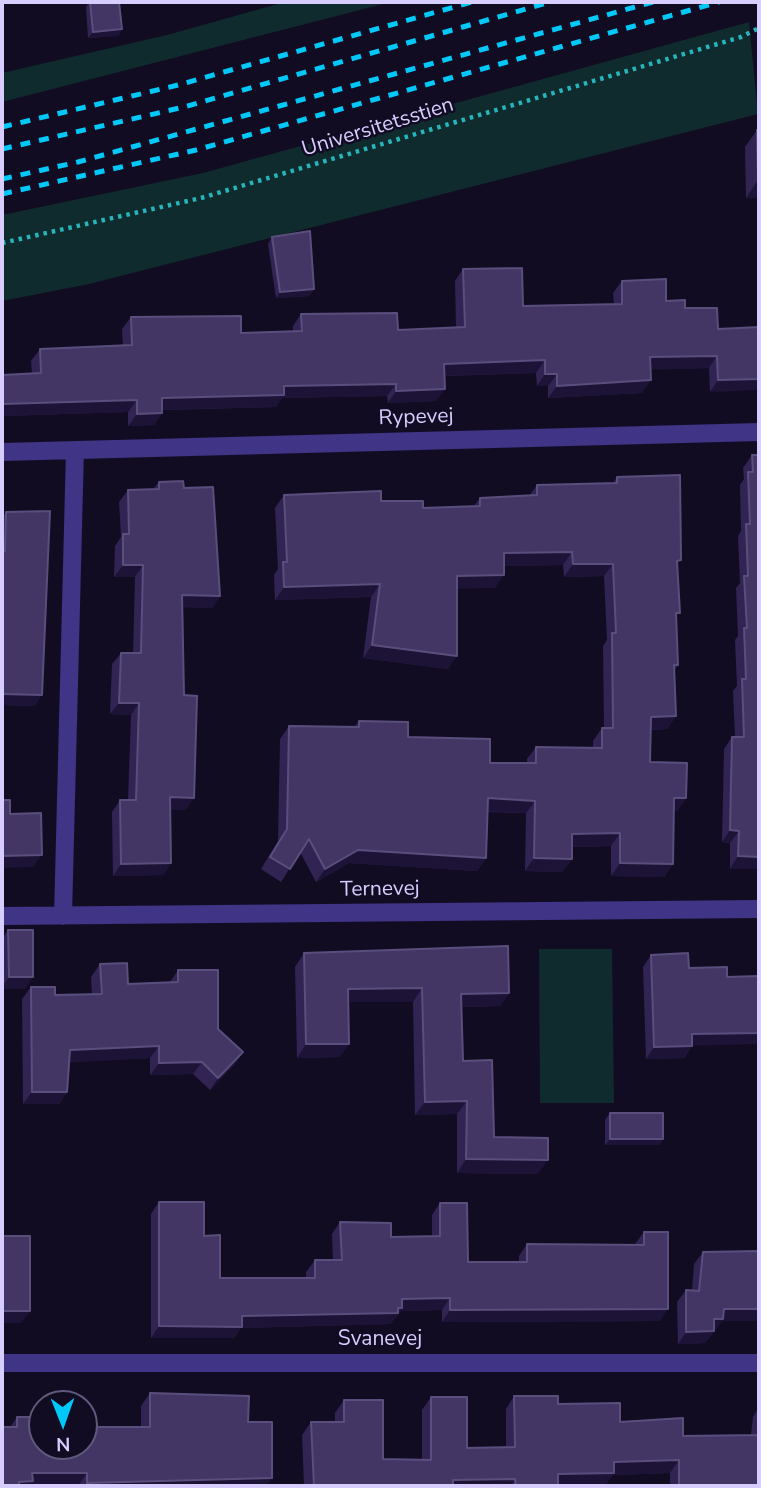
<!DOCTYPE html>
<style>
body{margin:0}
#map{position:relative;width:761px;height:1488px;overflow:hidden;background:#120c23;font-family:"Nunito Sans",sans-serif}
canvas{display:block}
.frame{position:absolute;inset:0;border:4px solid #d8cdff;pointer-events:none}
.north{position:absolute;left:28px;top:1390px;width:70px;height:70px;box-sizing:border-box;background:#120c23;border:2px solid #61597b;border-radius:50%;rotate:179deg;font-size:19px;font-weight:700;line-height:28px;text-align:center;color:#d8cdff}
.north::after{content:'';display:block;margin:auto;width:24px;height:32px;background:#00c8f8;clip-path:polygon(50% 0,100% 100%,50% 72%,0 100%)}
</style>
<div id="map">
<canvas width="761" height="1488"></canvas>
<div class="frame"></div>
<div class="north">N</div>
</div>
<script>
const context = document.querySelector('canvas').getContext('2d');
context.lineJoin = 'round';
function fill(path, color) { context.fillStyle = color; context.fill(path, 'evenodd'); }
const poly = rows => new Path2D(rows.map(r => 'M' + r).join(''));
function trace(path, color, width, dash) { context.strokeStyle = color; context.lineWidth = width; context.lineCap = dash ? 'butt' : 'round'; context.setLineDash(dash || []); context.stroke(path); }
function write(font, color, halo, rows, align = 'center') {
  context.font = font + ' "Nunito Sans",sans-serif'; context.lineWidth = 5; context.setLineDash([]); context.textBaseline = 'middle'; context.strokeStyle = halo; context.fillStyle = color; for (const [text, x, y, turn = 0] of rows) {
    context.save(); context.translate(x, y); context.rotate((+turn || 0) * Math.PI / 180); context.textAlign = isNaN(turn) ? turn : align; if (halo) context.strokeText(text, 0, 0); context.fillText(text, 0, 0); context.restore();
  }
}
fill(poly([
 [285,2,391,2,2,102,2,73,167,35],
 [749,22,758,114,89,284,2,301,2,215,203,173],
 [539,949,612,949,614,1103,540,1103]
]), '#0f2b2d');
trace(poly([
 [2,243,201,198,741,37,759,28]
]), '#26b5bb', 4.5, [3.5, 5]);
trace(poly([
 [2,452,759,432],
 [2,916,759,909],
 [63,916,75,450],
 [2,1363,759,1363]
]), '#3f3485', 18);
trace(poly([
 [2,127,178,85,472,2],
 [2,149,184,107,550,2],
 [2,179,78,162,653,2],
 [2,194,196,150,719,2]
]), '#00c8f8', 5, [10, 9]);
fill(poly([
 [89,2,119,2,122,29,118,36,88,38,86,7],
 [757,130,759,130,759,197,746,198,745,147],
 [272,237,310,296,276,298,268,244],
 [463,269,523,306,614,304,613,293,622,281,666,301,685,308,718,329,759,327,710,392,709,368,651,369,642,393,548,398,548,386,537,386,536,373,444,376,436,401,388,403,387,396,282,398,276,407,162,410,162,413,154,425,128,426,128,412,2,416,2,375,32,374,31,361,40,349,123,346,122,329,131,317,241,333,293,331,293,326,301,314,398,330,456,327,455,281],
 [752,455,759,869,730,869,730,843,722,842,724,749,732,737,735,737,733,691,737,686,735,640,738,636,736,588,740,583,738,536,741,531,740,485,744,479,743,468],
 [617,477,677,565,676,618,678,665,674,671,676,716,667,729,650,730,650,762,686,798,677,811,674,811,673,864,664,877,611,876,611,846,572,847,563,872,525,871,526,813,487,812,486,858,477,871,349,863,316,882,300,852,281,882,261,869,278,841,280,739,289,726,354,727,359,721,490,763,527,763,527,759,536,747,593,748,593,741,602,728,604,728,603,646,607,640,604,576,564,577,563,565,504,566,495,588,457,588,448,669,363,658,371,597,275,600,274,575,278,569,275,508,284,495,381,501,423,508,474,506,480,498,529,496,537,485,613,483],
 [159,482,184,488,220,596,212,608,183,607,186,810,170,809,171,863,163,875,113,876,112,812,120,800,128,800,131,715,110,714,112,664,121,653,133,653,135,577,114,577,115,546,121,537,119,502,128,490,153,489],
 [6,512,35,706,2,705,2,518],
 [8,930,25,989,2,989,2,939],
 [304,953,509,993,500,1006,462,1007,463,1061,494,1137,538,1174,457,1173,457,1114,415,1115,413,1002,348,1002,349,1044,339,1057,297,1058,295,967],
 [651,955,692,1046,684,1058,646,1059,643,967],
 [100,964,128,984,170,982,178,970,218,1029,243,1052,234,1065,210,1090,193,1074,150,1075,150,1058,69,1062,67,1092,59,1104,23,1104,22,999,31,987,55,995,92,994,91,977],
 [610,1113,663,1139,659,1145,605,1145,605,1120],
 [159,1202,204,1236,220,1278,306,1278,306,1272,315,1260,333,1260,332,1234,340,1222,391,1237,432,1236,432,1215,440,1203,468,1262,519,1262,519,1256,527,1244,635,1245,635,1244,644,1232,660,1321,442,1322,442,1310,401,1311,390,1324,241,1328,234,1338,151,1338,151,1214],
 [703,1252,722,1321,705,1343,678,1344,677,1302,686,1290,692,1290,694,1264],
 [150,1393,248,1422,266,1486,2,1486,10,1427,17,1417,42,1446,141,1427,141,1406],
 [514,1396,558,1404,620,1422,683,1436,751,1435,753,1417,759,1407,759,1486,670,1486,670,1473,613,1475,605,1485,304,1486,302,1435,311,1422,335,1422,335,1413,344,1400,383,1459,422,1460,422,1410,431,1397,467,1448,506,1447,506,1409]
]), '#312452');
fill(poly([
 [122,29,118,36,88,38,93,32],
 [758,180,759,180,759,197,746,198],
 [314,289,310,296,276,298,280,292],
 [717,356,709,368,642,370,650,357],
 [545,360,536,373,435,376,444,364],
 [545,374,557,374,548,386,537,386],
 [759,379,759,390,710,392,718,380],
 [651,380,642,393,548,398,557,386],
 [396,384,387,396,282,398,276,407,153,410,162,398,284,386],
 [445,389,436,401,388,403,396,391],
 [137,400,128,412,2,416,2,404],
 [162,413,154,425,128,426,137,414],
 [572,552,563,565,495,566,504,553],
 [573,564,613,564,604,576,564,577],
 [123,565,143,565,135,577,114,577],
 [504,575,495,588,448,589,457,576],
 [380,584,371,597,275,600,284,587],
 [182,595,220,596,212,608,174,607],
 [372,645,457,656,448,669,363,658],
 [2,694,42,695,35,706,2,705],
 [119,703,139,703,131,715,110,714],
 [676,716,667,729,642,730,651,717],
 [170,797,194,798,186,810,162,809],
 [488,798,535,801,526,813,479,811],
 [674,798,686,798,677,811,665,810],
 [730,830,739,831,730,843,722,842],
 [620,833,611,846,563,847,572,834],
 [358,850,486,858,477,871,349,863,316,882,325,869],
 [42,855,33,867,2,868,2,856],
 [738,856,759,857,759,869,730,869],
 [534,858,572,859,563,872,525,871],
 [171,863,163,875,113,876,121,864],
 [620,863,673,864,664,877,611,876],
 [9,977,33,977,25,989,2,989,2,987],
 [422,988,413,1002,339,1002,348,989],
 [509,993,500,1006,452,1007,461,994],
 [759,1033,759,1044,684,1046,692,1034],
 [306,1044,349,1044,339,1057,297,1058],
 [159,1046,150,1058,61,1063,70,1050],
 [692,1046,684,1058,646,1059,654,1047],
 [243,1052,234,1065,210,1090,218,1078],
 [202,1062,193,1074,150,1075,159,1063],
 [32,1092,67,1092,59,1104,23,1104],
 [467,1101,457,1114,415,1115,425,1102],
 [610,1139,663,1139,659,1145,605,1145],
 [466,1159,548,1160,538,1174,457,1173],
 [450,1298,442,1310,401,1311,390,1324,241,1328,234,1338,151,1338,159,1326,402,1299],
 [668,1309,660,1321,442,1322,450,1310],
 [724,1309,759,1309,759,1321,722,1321,715,1331,705,1331,714,1319],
 [2,1311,30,1311,21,1323,2,1323],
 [714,1331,705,1343,678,1344,686,1332],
 [679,1460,670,1473,613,1475,605,1485,549,1486,558,1474,614,1462],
 [32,1473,87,1473,78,1486,16,1486,19,1482],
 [272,1478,266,1486,85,1486,87,1483],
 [515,1479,511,1486,449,1486,453,1480]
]), '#1d1337');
const building = poly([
 [90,2,119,2,122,29,93,32,90,2],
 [757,130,759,130,759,180,758,180,757,130],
 [310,231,314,289,280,292,272,237,310,231],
 [522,268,523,306,622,304,622,281,666,279,666,301,685,300,685,308,717,308,718,329,759,327,759,379,718,380,717,356,650,357,651,380,557,386,557,374,545,374,545,360,444,364,445,389,396,391,396,384,284,386,284,395,162,398,162,413,137,414,137,400,2,404,2,375,41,373,40,349,132,345,131,317,241,316,241,333,302,331,301,314,397,313,398,330,465,327,463,269,522,268],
 [752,455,759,455,759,857,738,856,739,831,730,830,732,737,744,737,742,679,746,679,744,628,747,628,744,576,748,576,746,524,750,524,748,472,753,472,752,455],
 [680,475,681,560,677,561,680,613,676,613,678,665,674,665,676,716,651,717,650,762,687,763,686,798,674,798,673,864,620,863,620,833,572,834,572,859,534,858,535,801,488,798,486,858,358,850,325,869,309,839,290,869,270,857,287,829,289,726,359,727,359,721,408,722,408,737,490,739,490,763,536,763,536,747,602,748,602,728,613,728,612,633,616,633,613,564,573,564,572,552,504,553,504,575,457,576,457,656,372,645,380,584,284,587,283,562,287,562,284,495,381,491,381,501,423,501,423,508,480,506,480,498,537,495,537,485,617,483,617,477,680,475],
 [183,481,184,488,213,487,220,596,182,595,184,695,197,696,194,798,170,797,171,863,121,864,120,800,136,800,139,703,119,703,121,653,141,653,143,565,123,565,123,534,129,534,128,490,159,489,159,482,183,481],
 [50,511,42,695,2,694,2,551,5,551,6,512,50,511],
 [2,800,10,800,10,814,41,813,42,855,2,856,2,800],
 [8,930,33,930,33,977,9,977,8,930],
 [508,946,509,993,461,994,463,1061,492,1060,494,1137,548,1138,548,1160,466,1159,467,1101,425,1102,422,988,348,989,349,1044,306,1044,304,953,508,946],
 [688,953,689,968,727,967,727,977,759,976,759,1033,692,1034,692,1046,654,1047,651,955,688,953],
 [127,963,128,984,178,982,178,970,218,970,218,1029,243,1052,218,1078,202,1062,159,1063,159,1046,70,1050,67,1092,32,1092,31,987,55,987,55,995,102,994,100,964,127,963],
 [610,1113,663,1113,663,1139,610,1139,610,1113],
 [159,1202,204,1202,204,1236,220,1235,220,1278,315,1278,315,1260,342,1260,340,1222,391,1223,391,1237,440,1236,440,1203,467,1203,468,1262,527,1262,527,1244,644,1245,644,1232,668,1232,668,1309,450,1310,450,1298,402,1299,402,1308,398,1308,398,1313,242,1316,242,1327,159,1326,159,1202],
 [2,1236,30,1236,30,1311,2,1311,2,1236],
 [759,1251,759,1309,724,1309,723,1319,714,1319,714,1331,686,1332,686,1290,699,1291,703,1252,759,1251],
 [150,1393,249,1396,248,1422,272,1422,272,1478,87,1483,87,1473,32,1473,33,1481,19,1482,19,1486,2,1486,2,1427,17,1427,17,1417,42,1417,42,1446,84,1446,84,1427,150,1427,150,1393],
 [514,1396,558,1396,558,1404,620,1403,620,1422,683,1418,683,1436,759,1435,759,1428,759,1486,679,1486,679,1460,614,1462,614,1473,558,1474,558,1486,516,1486,515,1479,453,1480,453,1486,314,1486,311,1422,344,1422,344,1400,383,1400,383,1459,431,1460,431,1397,467,1397,467,1448,515,1447,514,1396]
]);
fill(building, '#433665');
trace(building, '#5a4e7d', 2);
write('21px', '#d8cdff', '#120c23', [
 ["Universitetsstien",378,128,-17],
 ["Rypevej",416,418,-2],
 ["Ternevej",380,890,-1],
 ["Svanevej",380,1340]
]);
</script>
